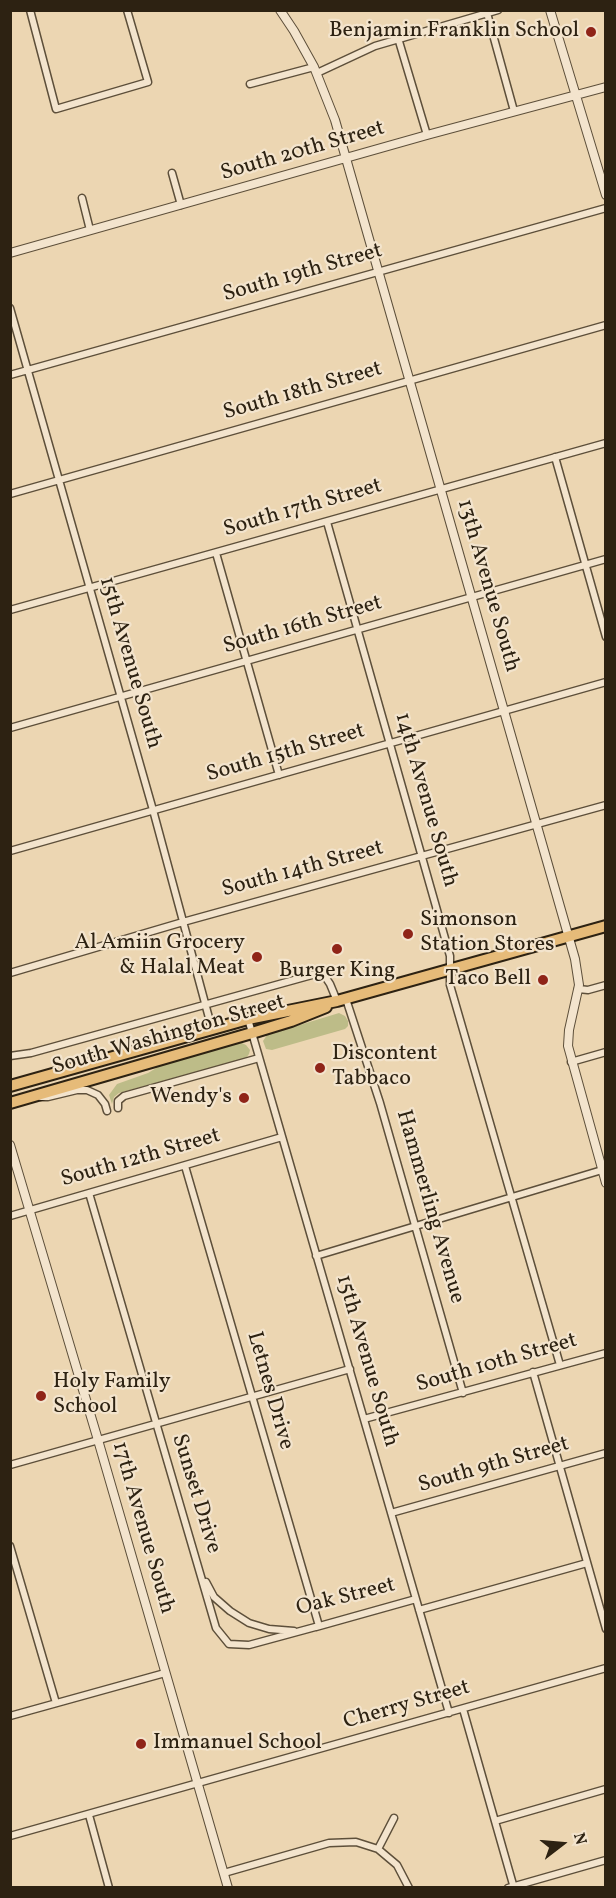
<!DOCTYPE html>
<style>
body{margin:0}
#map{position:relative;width:616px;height:1898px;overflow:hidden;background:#ecd6b2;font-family:Vollkorn,serif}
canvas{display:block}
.frame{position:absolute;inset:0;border:12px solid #2d2212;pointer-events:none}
.north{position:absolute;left:532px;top:1814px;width:60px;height:60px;-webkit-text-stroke:4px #f3e4cd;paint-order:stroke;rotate:74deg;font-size:16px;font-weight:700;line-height:24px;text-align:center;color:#2d2212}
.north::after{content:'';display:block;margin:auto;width:21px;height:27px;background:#2d2212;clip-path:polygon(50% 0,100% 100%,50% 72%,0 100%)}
</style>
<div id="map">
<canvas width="616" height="1898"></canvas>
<div class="frame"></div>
<div class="north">N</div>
</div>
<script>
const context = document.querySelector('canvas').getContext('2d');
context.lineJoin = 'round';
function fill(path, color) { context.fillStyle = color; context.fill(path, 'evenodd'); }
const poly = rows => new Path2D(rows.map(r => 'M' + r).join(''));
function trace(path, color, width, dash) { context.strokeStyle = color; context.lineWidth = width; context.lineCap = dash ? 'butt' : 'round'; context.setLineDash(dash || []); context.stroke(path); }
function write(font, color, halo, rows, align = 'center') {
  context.font = font + ' Vollkorn,serif'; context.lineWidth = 4.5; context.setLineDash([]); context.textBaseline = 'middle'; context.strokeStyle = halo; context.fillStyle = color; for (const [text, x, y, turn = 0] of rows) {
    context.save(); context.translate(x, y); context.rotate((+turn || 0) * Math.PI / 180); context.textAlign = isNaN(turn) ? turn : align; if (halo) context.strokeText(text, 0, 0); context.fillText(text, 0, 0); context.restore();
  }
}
fill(poly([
 [339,1013,345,1016,348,1021,348,1026,345,1029,272,1050,266,1049,263,1041,267,1035],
 [240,1042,246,1045,250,1050,249,1054,246,1058,119,1093,114,1097,112,1104,109,1095,117,1084,148,1073,163,1064]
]), '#bdbc88');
const minor = poly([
 [30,10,56,109,148,82,127,10],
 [487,13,514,111],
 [398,38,427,135],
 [317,73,375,46,498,10],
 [250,84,314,67],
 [172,173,181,205],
 [82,198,90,230],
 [10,308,153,810,212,1029],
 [10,375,606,208],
 [555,457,606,637],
 [10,494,606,325],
 [327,522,450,956,450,985,560,1365],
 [216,553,279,775],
 [10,610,606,443],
 [10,728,606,559],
 [10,851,606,682],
 [10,973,183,922,606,805],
 [578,989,588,990,606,985],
 [346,999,380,1103,463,1393],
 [248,1019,449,1713],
 [10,1056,31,1053,312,975,318,975,326,978,330,984,337,1001],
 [571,1062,606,1052],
 [41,1097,48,1097,77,1090,87,1090,98,1095,105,1104,107,1111],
 [118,1108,118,1101,124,1096,259,1058],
 [89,1193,216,1628,229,1644,249,1645,319,1626,185,1166],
 [10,1216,282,1137],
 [316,1256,602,1170],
 [533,1372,606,1629],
 [364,1419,606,1353],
 [10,1465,350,1369],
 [391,1513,606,1453],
 [10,1546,56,1703],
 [206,1582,214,1597,230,1611,249,1623,269,1629,294,1631],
 [419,1610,587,1563],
 [316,1627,416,1599],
 [463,1709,514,1888],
 [10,1716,165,1673],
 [89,1815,109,1888],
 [394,1818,378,1849,397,1865,409,1888],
 [495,1821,606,1789],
 [10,1836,606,1668],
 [224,1873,329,1843,356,1842,378,1849],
 [508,1888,606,1860]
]);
const tertiary = poly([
 [280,10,294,31,314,67,335,120,575,959,579,985,569,1030,568,1046,606,1183],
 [550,10,606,195],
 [10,253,427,135,606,87],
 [10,1145,98,1440,228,1888]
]);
const primary = poly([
 [10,1086,248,1019,337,1001,606,926],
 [10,1103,252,1033,291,1021,326,1007]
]);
trace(minor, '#5d4f3a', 9);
trace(tertiary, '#5d4f3a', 10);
trace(primary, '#2d2212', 14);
trace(minor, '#f3e4cd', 6);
trace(tertiary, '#f3e4cd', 8);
trace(primary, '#e6bb79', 10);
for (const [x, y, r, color] of [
 [591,32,6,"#8f2418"],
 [408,934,6,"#8f2418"],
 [337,949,6,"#8f2418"],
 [257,957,6,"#8f2418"],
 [543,980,6,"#8f2418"],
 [320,1068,6,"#8f2418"],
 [244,1098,6,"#8f2418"],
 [41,1396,6,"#8f2418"],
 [141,1744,6,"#8f2418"]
]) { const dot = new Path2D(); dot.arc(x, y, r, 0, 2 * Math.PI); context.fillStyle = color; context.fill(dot); trace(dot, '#f3e4cd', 2); }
write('22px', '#2d2212', '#f3e4cd', [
 ["Benjamin Franklin School",579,32],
 ["Simonson",420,921,"left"],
 ["Station Stores",420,946,"left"],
 ["Al Amiin Grocery",245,944],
 ["& Halal Meat",245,969],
 ["Burger King",337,972,"center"],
 ["Taco Bell",531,980],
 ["Discontent",332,1055,"left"],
 ["Tabbaco",332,1080,"left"],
 ["Wendy's",232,1098],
 ["Holy Family",53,1383,"left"],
 ["School",53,1408,"left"],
 ["Immanuel School",153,1744,"left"]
], 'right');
write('22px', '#2d2212', '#f3e4cd', [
 ["South 20th Street",303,152,-16],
 ["South 19th Street",303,274,-16],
 ["South 18th Street",303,392,-16],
 ["South 17th Street",303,509,-16],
 ["13th Avenue South",487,586,74],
 ["South 16th Street",303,626,-16],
 ["15th Avenue South",129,663,74],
 ["South 15th Street",286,754,-16],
 ["14th Avenue South",425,800,74],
 ["South 14th Street",303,870,-15],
 ["South Washington Street",169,1036,-16],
 ["South 12th Street",141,1159,-16],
 ["Hammerling Avenue",429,1207,74],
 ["15th Avenue South",366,1361,74],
 ["South 10th Street",497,1364,-16],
 ["Letnes Drive",269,1391,74],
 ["South 9th Street",494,1466,-16],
 ["Sunset Drive",195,1494,73],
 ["17th Avenue South",142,1528,74],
 ["Oak Street",346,1598,-14],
 ["Cherry Street",407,1706,-16]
]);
</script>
